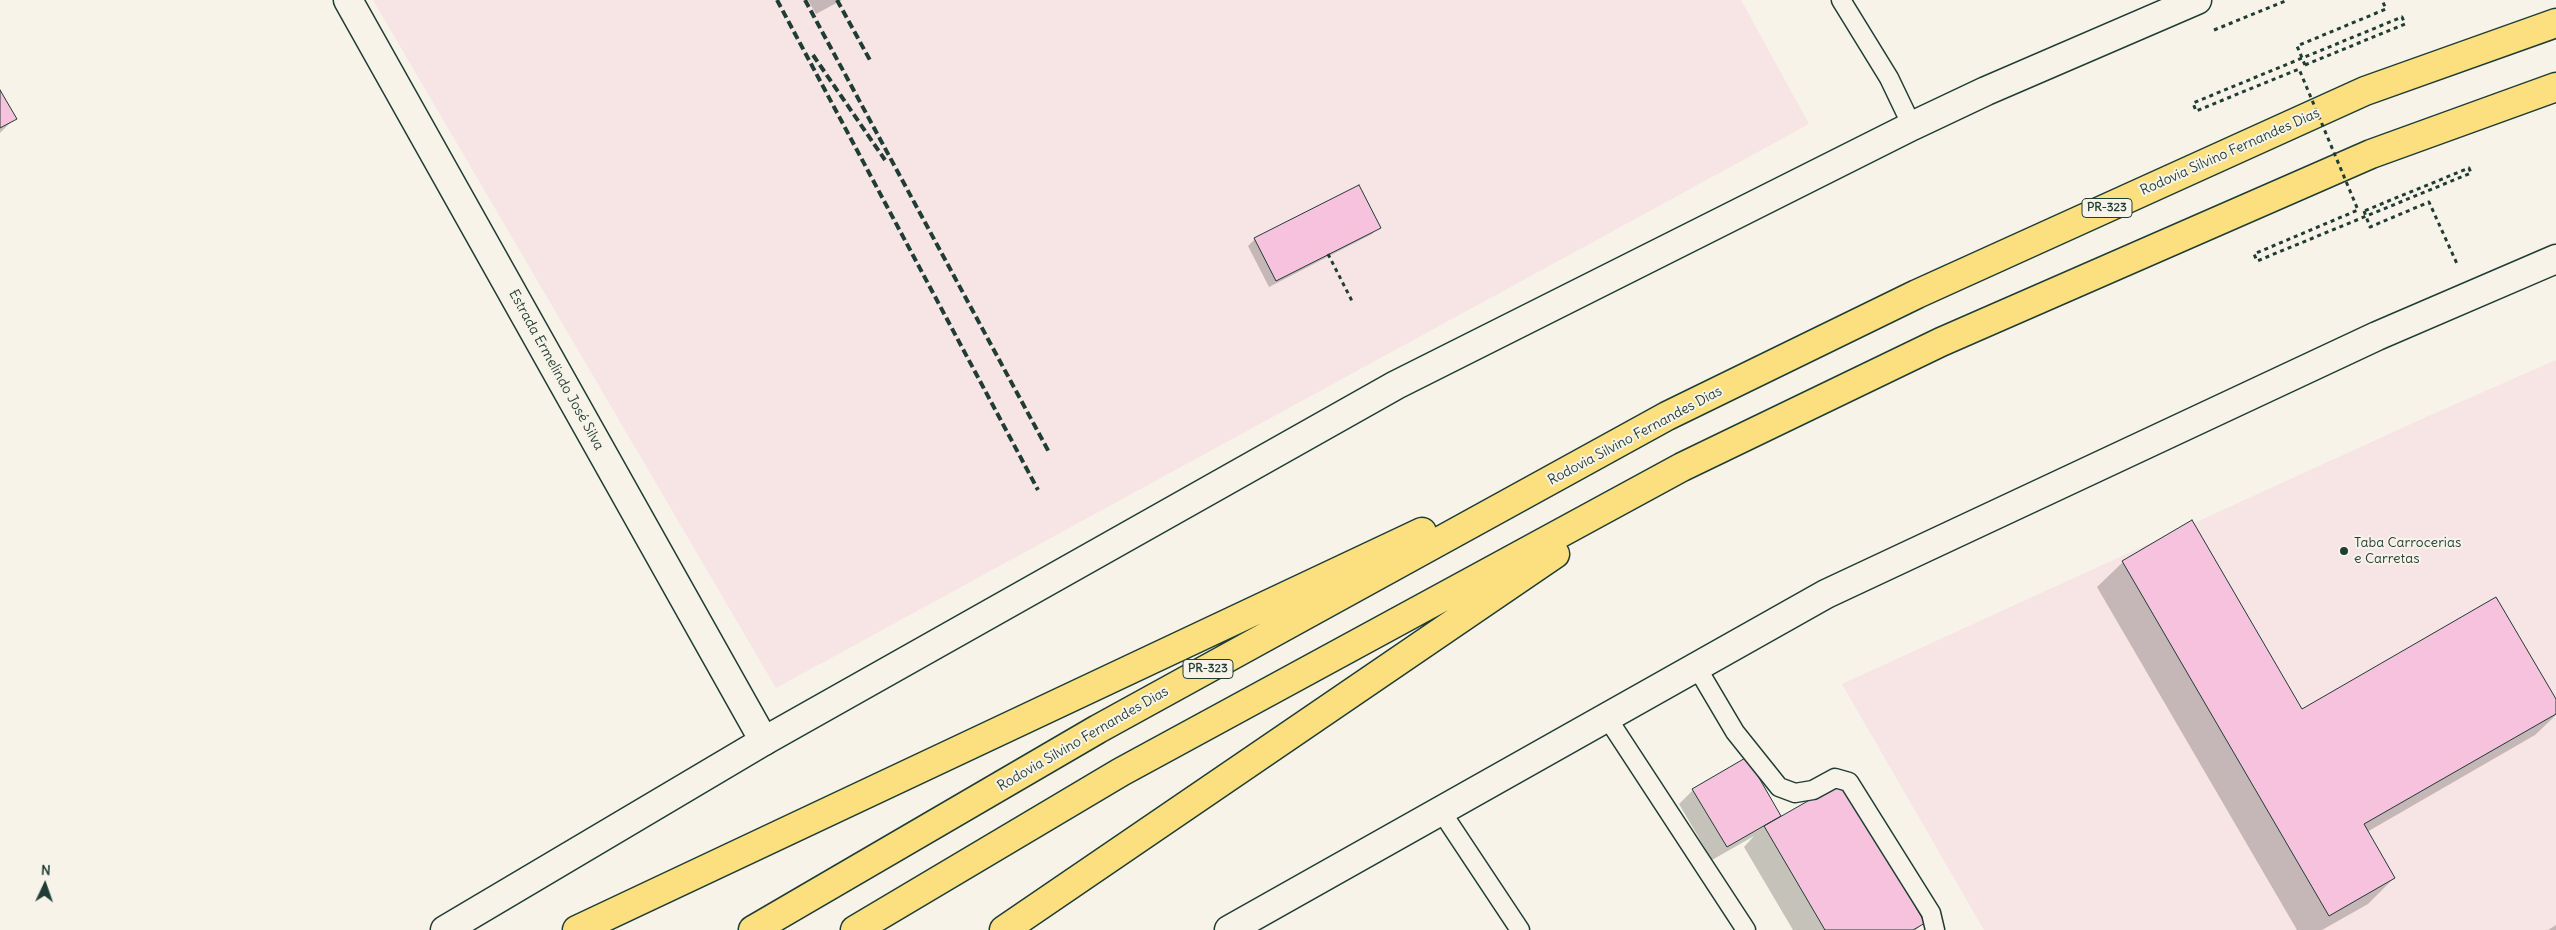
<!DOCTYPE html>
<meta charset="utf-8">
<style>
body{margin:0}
#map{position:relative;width:2556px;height:930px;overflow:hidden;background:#f7f3e8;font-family:Delius,sans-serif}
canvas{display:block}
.north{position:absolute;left:20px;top:860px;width:50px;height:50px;-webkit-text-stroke:4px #f7f3e8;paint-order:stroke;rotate:3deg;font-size:14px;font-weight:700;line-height:20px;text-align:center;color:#1f3d34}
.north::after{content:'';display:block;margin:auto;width:18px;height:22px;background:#1f3d34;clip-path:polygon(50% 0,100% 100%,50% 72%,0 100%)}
</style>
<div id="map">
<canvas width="2556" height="930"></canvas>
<div class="north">N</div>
</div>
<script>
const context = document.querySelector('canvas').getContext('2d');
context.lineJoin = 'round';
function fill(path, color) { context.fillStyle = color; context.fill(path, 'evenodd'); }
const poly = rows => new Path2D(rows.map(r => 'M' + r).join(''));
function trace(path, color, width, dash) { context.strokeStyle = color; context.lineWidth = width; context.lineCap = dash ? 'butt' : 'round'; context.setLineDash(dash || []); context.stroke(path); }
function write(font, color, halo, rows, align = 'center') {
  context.font = font + ' Delius,sans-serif'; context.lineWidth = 4; context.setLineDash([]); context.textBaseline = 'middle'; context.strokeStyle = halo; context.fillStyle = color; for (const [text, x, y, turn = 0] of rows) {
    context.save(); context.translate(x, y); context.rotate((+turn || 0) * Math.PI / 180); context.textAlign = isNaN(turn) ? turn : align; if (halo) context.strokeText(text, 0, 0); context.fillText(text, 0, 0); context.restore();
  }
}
fill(poly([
 [373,0,1741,0,1809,124,776,688],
 [2556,360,2556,930,1984,930,1842,684,2424,418]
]), '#f7e4e5');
fill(poly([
 [808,0,842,0,816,14],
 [0,93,15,118,0,133],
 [1379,227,1372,234,1269,287,1248,246,1255,239],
 [2123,562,2302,710,2556,701,2556,715,2535,735,2367,832,2394,878,2368,904,2322,930,2297,930,2097,587],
 [1693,790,1779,816,1775,820,1924,923,1916,930,1793,930,1744,847,1754,836,1712,860,1679,804],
 [2556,925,2556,930,2548,930]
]), '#0003');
const building = poly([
 [0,90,17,119,0,128,0,90],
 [1359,185,1381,228,1276,281,1254,238,1359,185],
 [2192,520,2302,709,2496,597,2556,699,2556,714,2364,824,2395,878,2329,916,2122,561,2192,520],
 [1747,757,1781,816,1727,847,1692,789,1747,757],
 [1843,781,1925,923,1913,930,1825,930,1764,826,1843,781]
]);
fill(building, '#f6c2de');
trace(building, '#1f3d34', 1);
const service = poly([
 [1841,0,1889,78,1912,126],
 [1696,666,1735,732,1779,787,1795,793,1813,790,1835,778,1849,782,1931,913,1935,930],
 [1606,716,1746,930],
 [1441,811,1520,930]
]);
const minor = poly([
 [348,0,764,741]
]);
const tertiary = poly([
 [445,930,764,741,1396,385,1912,126,1986,91,2197,0],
 [1229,930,1826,594,2377,336,2556,259]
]);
const motorway = poly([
 [577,930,1422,532],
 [753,930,1098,729,1667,416,1917,294,2365,91,2556,23],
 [855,930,1121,772,1682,467,1941,342,2371,154,2556,87],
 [1004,930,1555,554]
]);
trace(service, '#1f3d34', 21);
trace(minor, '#1f3d34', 31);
trace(tertiary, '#1f3d34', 31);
trace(motorway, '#1f3d34', 31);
trace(poly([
 [2214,30,2288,0],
 [2305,65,2297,46,2386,9,2382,0],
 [2364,211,2370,227,2429,202,2458,266],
 [1328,254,1352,301]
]), '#1f3d34', 3, [4, 4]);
trace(service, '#f7f3e8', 18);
trace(minor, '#f7f3e8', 28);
trace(tertiary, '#f7f3e8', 28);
trace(motorway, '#fce080', 28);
trace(poly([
 [777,0,1038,490],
 [805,0,1050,454],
 [837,0,871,62],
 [813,55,885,160]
]), '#1f3d34', 4, [8, 4]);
trace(poly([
 [2305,65,2405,24,2402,17,2193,103,2196,111,2299,69,2358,210,2254,254,2257,261,2471,173,2469,168,2364,211]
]), '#1f3d34', 3, [4, 4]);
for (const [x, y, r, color] of [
 [2344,551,5,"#1f3d34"]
]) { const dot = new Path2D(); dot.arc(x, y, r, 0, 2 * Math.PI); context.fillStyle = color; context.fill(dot); trace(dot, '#f7f3e8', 2); }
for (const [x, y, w] of [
 [2107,208,50],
 [1208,669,50]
]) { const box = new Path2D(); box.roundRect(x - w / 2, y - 9.5, w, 19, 4); context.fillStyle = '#f7f3e8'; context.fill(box); trace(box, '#1f3d34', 1); }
write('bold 12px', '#1f3d34', null, [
 ["PR-323",2107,208],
 ["PR-323",1208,669]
]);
write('14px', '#1f3d34', '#f7f3e8', [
 ["Rodovia Silvino Fernandes Dias",2230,152,-24],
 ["Estrada Ermelindo José Silva",556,370,61],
 ["Rodovia Silvino Fernandes Dias",1635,436,-28],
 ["Rodovia Silvino Fernandes Dias",1083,739,-30]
]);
write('14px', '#1f3d34', '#f7f3e8', [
 ["Taba Carrocerias",2354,543],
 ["e Carretas",2354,559]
], 'left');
</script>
